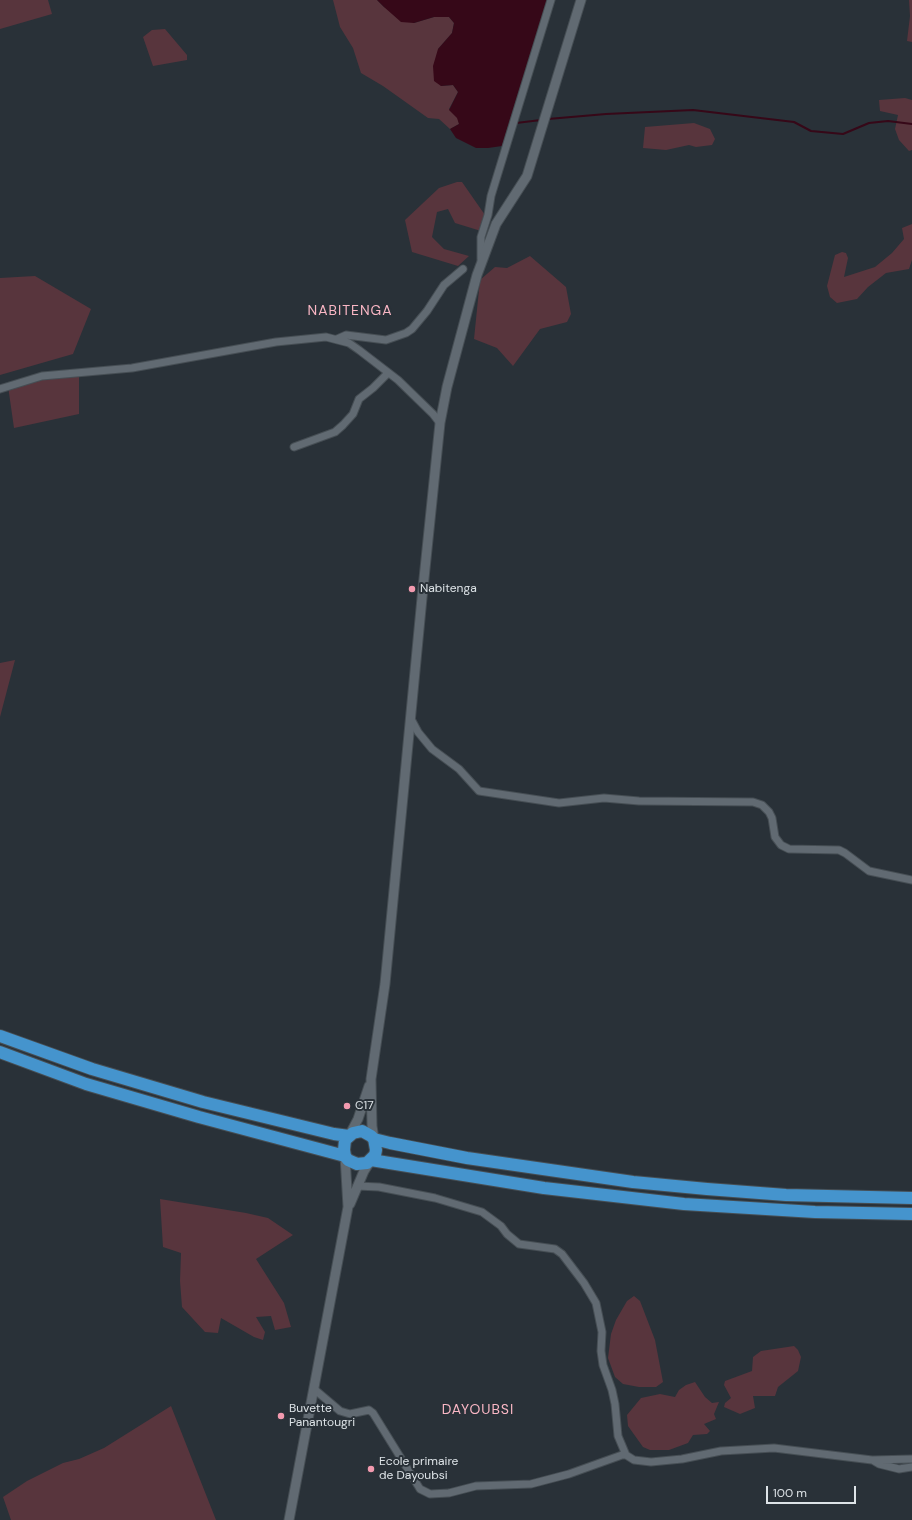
<!DOCTYPE html>
<style>
body{margin:0}
#map{position:relative;width:912px;height:1520px;overflow:hidden;background:#293138;font-family:"DM Sans",sans-serif}
canvas{display:block}
.scale{position:absolute;left:766px;top:1486px;width:90px;height:18px;box-sizing:border-box;border:2px solid #dde3e7;border-top:0;padding-left:5px;font-size:12px;line-height:14px;white-space:nowrap;color:#dde3e7;-webkit-text-stroke:3px #293138;paint-order:stroke}
</style>
<div id="map">
<canvas width="912" height="1520"></canvas>
<div class="scale">100 m</div>
</div>
<script>
const context = document.querySelector('canvas').getContext('2d');
context.lineJoin = 'round';
function fill(path, color) { context.fillStyle = color; context.fill(path, 'evenodd'); }
const poly = rows => new Path2D(rows.map(r => 'M' + r).join(''));
function trace(path, color, width, dash) { context.strokeStyle = color; context.lineWidth = width; context.lineCap = dash ? 'butt' : 'round'; context.setLineDash(dash || []); context.stroke(path); }
function write(font, color, halo, rows, align = 'center') {
  context.font = font + ' "DM Sans",sans-serif'; context.lineWidth = 4; context.setLineDash([]); context.textBaseline = 'middle'; context.strokeStyle = halo; context.fillStyle = color; for (const [text, x, y, turn = 0] of rows) {
    context.save(); context.translate(x, y); context.rotate((+turn || 0) * Math.PI / 180); context.textAlign = isNaN(turn) ? turn : align; if (halo) context.strokeText(text, 0, 0); context.fillText(text, 0, 0); context.restore();
  }
}
fill(poly([
 [0,0,48,0,52,14,0,29],
 [333,0,377,0,384,7,414,23,434,17,449,17,454,23,452,33,438,49,441,86,453,85,458,92,449,109,458,118,459,124,450,129,439,119,428,118,383,86,361,73,353,48,340,27],
 [909,0,912,0,912,42,907,41,910,16],
 [165,29,187,55,187,60,153,66,143,37,152,30],
 [905,98,912,100,912,150,909,151,899,140,895,129,898,115,880,111,879,100],
 [694,123,710,129,715,139,712,145,696,147,689,145,666,150,643,148,645,127],
 [457,182,462,182,485,215,481,231,455,223,448,209,437,212,432,237,444,249,469,256,458,266,412,252,405,220,439,188],
 [912,224,912,260,909,269,886,273,868,287,857,299,837,303,830,297,827,286,835,255,842,252,846,253,848,258,844,277,875,267,892,253,904,239,902,228],
 [530,256,566,287,571,314,567,322,540,329,513,366,497,348,474,339,480,280,495,267,507,268],
 [35,276,91,309,73,354,0,375,0,278],
 [79,373,79,414,14,428,8,386,27,380],
 [15,660,0,717,0,663],
 [160,1199,246,1213,268,1218,293,1235,256,1259,284,1303,291,1327,275,1330,271,1316,256,1317,265,1332,263,1340,254,1337,221,1318,218,1333,205,1332,182,1307,180,1281,181,1253,163,1247],
 [634,1296,640,1301,655,1340,663,1382,656,1387,639,1387,623,1384,615,1377,608,1358,611,1334,616,1320,627,1301],
 [794,1346,798,1350,801,1357,798,1371,778,1387,775,1396,753,1396,755,1408,740,1414,724,1407,725,1403,731,1398,724,1385,725,1381,752,1371,753,1357,761,1351],
 [695,1382,705,1397,712,1403,719,1402,714,1414,716,1419,704,1424,710,1431,707,1434,693,1435,688,1443,669,1450,650,1450,643,1447,628,1426,627,1415,641,1398,660,1394,675,1397,679,1390,686,1385],
 [171,1406,216,1520,11,1520,3,1497,27,1481,63,1463,79,1459,104,1448]
]), '#58353d');
fill(poly([
 [377,0,547,0,502,146,488,148,476,148,456,138,450,129,459,124,457,118,449,110,458,92,453,85,441,86,434,81,433,66,438,49,452,33,454,23,449,17,434,17,414,23,401,22,384,7]
]), '#360818');
trace(poly([
 [548,119,606,114,693,110,794,122,811,131,843,134,869,123,888,121,912,124],
 [516,123,541,120]
]), '#360818', 2);
const minor = poly([
 [481,259,481,237,488,215,491,196,551,0],
 [337,339,346,335,386,340,406,333,412,329,427,311,444,285,463,269],
 [0,389,42,376,132,368,276,342,326,337,349,343,359,350,398,380,433,414,440,423],
 [294,447,335,432,343,425,353,414,359,399,373,388,388,373],
 [411,719,418,732,432,749,459,769,479,791,559,803,604,798,639,801,753,802,762,805,769,812,772,818,775,837,781,845,789,849,839,850,845,853,869,871,912,880],
 [357,1186,379,1187,435,1198,482,1212,501,1226,507,1234,519,1244,555,1249,562,1254,584,1283,596,1303,602,1332,601,1351,603,1365,612,1390,615,1404,618,1436,626,1455],
 [314,1389,340,1411,350,1414,369,1410,373,1413,420,1489,430,1494,449,1493,476,1486,531,1484,569,1474,622,1455,626,1455,634,1460,651,1462,682,1459,721,1451,774,1448,872,1460,912,1459],
 [874,1461,879,1464,899,1469,912,1467]
]);
const tertiary = poly([
 [349,1136,358,1119,369,1086],
 [374,1139,372,1126,371,1079,385,984,422,598,440,423,447,387,477,275,496,224,527,176,581,0],
 [350,1204,364,1171,371,1160],
 [289,1520,348,1207,345,1156]
]);
const trunk = poly([
 [0,1036,92,1069,203,1102,334,1134,349,1136],
 [0,1052,86,1084,199,1117,345,1156],
 [374,1139,376,1150,375,1155,367,1163,357,1164,348,1160,345,1156,344,1150,345,1140,353,1133,362,1131,371,1136,374,1139,390,1143,467,1158,633,1182,707,1189,786,1195,912,1198],
 [371,1160,544,1188,684,1204,815,1212,912,1214]
]);
trace(minor, '#464e54', 9);
trace(tertiary, '#464e54', 11);
trace(trunk, '#464e54', 14);
trace(minor, '#616a72', 7);
trace(tertiary, '#616a72', 9);
trace(trunk, '#4594cd', 12);
for (const [x, y, r, color] of [
 [412,589,4,"#f29aaf"],
 [347,1106,4,"#f29aaf"],
 [281,1416,4,"#f29aaf"],
 [371,1469,4,"#f29aaf"]
]) { const dot = new Path2D(); dot.arc(x, y, r, 0, 2 * Math.PI); context.fillStyle = color; context.fill(dot); trace(dot, '#293138', 1.5); }
write('12px', '#dde3e7', '#293138', [
 ["Nabitenga",420,589],
 ["C17",355,1106],
 ["Buvette",289,1409],
 ["Panantougri",289,1423],
 ["Ecole primaire",379,1462],
 ["de Dayoubsi",379,1476]
], 'left');
context.letterSpacing = '1px';
write('14px', '#fab7c5', '#293138', [
 ["NABITENGA",350,311],
 ["DAYOUBSI",478,1410]
]);
context.letterSpacing = '0px';
</script>
